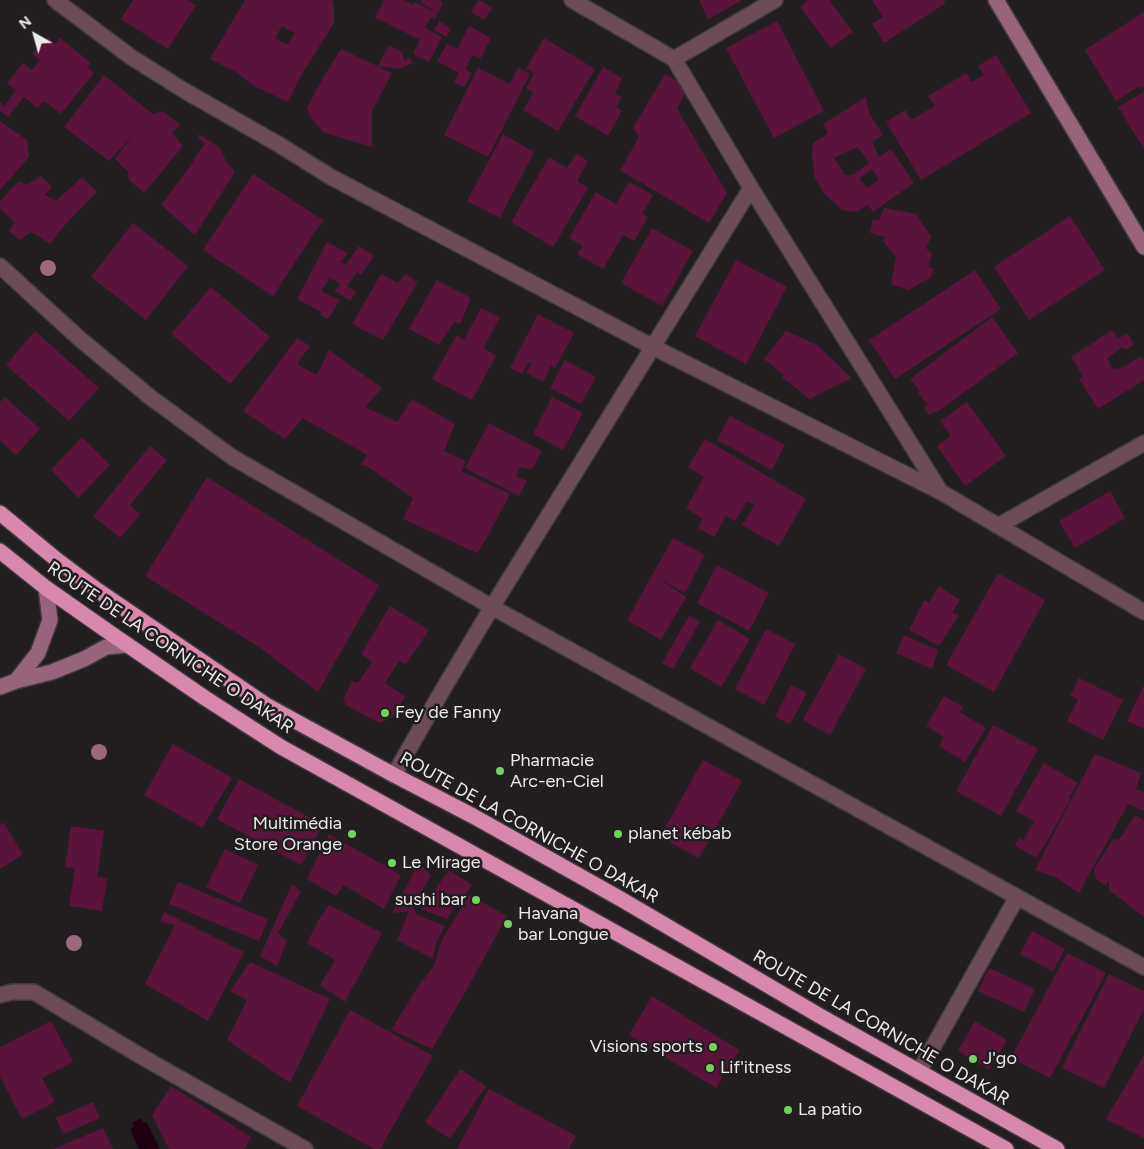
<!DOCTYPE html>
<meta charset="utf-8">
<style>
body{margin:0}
#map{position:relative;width:1144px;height:1149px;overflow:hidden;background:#221e20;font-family:Figtree,sans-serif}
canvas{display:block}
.north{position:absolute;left:10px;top:10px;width:50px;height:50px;-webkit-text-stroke:4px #221e20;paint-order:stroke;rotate:322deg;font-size:14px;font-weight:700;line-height:20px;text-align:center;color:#ebe9ea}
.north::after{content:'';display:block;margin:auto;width:18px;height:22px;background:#ebe9ea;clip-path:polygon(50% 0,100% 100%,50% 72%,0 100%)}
</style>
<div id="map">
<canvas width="1144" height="1149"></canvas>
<div class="north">N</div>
</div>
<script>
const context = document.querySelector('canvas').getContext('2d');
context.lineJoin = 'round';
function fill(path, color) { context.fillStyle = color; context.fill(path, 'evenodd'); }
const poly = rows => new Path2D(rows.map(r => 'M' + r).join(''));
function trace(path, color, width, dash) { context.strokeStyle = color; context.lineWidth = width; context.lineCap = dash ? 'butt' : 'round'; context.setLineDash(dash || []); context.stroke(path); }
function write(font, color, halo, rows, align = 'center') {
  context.font = font + ' Figtree,sans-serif'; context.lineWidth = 5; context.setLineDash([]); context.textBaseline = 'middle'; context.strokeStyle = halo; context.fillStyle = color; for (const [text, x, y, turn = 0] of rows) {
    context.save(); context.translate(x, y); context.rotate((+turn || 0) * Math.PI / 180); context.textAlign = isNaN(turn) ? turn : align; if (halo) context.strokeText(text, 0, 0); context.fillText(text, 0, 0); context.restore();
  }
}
fill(poly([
 [141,1118,144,1123,146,1121,160,1149,139,1149,130,1129,134,1127,132,1123]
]), '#1e0010');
fill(poly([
 [133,0,188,0,196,5,168,49,121,19],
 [245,0,331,0,334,2,334,23,300,77,288,102,254,86,234,71,210,59],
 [282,26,295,33,287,45,275,38],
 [384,0,404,0,414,5,415,2,437,13,435,19,431,17,425,28,442,37,429,62,413,54,420,40,375,17],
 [422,0,438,0,443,3,438,13,420,2],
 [479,0,492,8,484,20,471,12],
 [699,0,741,0,741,1,708,19],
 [808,0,829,0,853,32,831,48,800,7],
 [872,0,944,0,946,3,884,43,872,24,883,17],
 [1144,12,1144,87,1141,89,1139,86,1116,101,1085,50],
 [439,21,451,29,446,37,434,30],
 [777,21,824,111,774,138,726,48],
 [469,26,491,38,480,59,473,55,465,69,472,73,464,87,454,82,459,73,437,61,447,44,457,49],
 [47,37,55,44,60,38,91,63,87,67,94,73,61,114,44,101,38,108,24,97,8,117,0,111,0,102,4,106,16,90,7,83,23,63,32,70,40,60,32,54],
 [544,38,595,69,558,131,523,110,533,93,526,88,534,73,526,69],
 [389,45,402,52,404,61,409,57,413,63,399,69,378,66],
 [341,49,392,73,372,111,372,147,323,132,310,116,307,108,320,83],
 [996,55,1031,113,921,180,886,122,905,110,911,120,935,106,928,96,966,73,972,82,984,75,978,66],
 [603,67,622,78,615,94,622,97,616,107,622,111,608,136,575,116],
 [478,68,510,84,518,68,530,74,488,157,444,135],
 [665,74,688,87,677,109,727,193,709,223,620,170,639,137,633,128],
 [104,75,153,114,162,111,181,125,172,132,183,146,144,193,129,180,128,172,115,159,133,135,109,161,64,127],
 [1144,92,1144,149,1118,107],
 [866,97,869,113,883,135,872,142,879,157,891,149,914,183,873,212,868,205,856,212,842,210,824,193,815,179,812,157,813,143,828,134,823,124],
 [858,147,869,163,853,175,845,175,834,158],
 [872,169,879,180,867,188,859,178],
 [0,121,27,140,29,157,0,190],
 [199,134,220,148,226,161,235,172,195,235,161,205,188,169,205,143,198,138],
 [503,134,534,152,500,218,467,201],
 [576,154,588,161,577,181,588,188,553,247,511,222,549,157,567,168],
 [253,174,323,220,273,296,203,250],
 [41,176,52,187,45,195,56,201,82,177,97,192,65,225,50,244,31,232,20,240,9,231,15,222,0,209,0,201,19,181,27,185],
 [629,182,653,195,642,214,648,217,634,241,623,235,603,269,577,254,583,246,569,238,596,192,616,204],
 [884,208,916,214,931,237,926,248,932,254,928,266,934,269,931,277,909,290,891,284,896,257,883,241,886,237,870,233,873,219,879,220],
 [1070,216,1105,270,1029,320,994,267],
 [133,223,188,266,146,320,91,277],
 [652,228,693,251,662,306,621,283],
 [327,242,348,253,341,262,346,265,359,246,374,256,361,275,357,272,347,286,356,292,350,301,335,291,340,284,330,278,321,291,340,300,328,319,320,315,322,312,297,299],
 [736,260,787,287,746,364,695,336],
 [975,270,1001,309,895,379,869,340],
 [381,274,398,283,405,274,418,282,383,340,352,324],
 [437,280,471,298,460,324,454,322,439,345,409,329],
 [211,287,270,337,230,384,171,334],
 [481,308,500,318,483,348,496,356,472,400,432,379,457,335,464,340],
 [538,314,574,333,555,368,551,366,543,382,526,373,531,364,528,363,522,374,510,368],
 [992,317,1018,353,936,413,935,411,929,415,924,408,928,405,918,393,920,391,910,379],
 [1112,330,1118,339,1127,333,1134,344,1126,350,1123,347,1107,358,1112,368,1118,369,1125,366,1141,356,1144,361,1144,380,1098,409,1079,379,1083,376,1071,357],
 [35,331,99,388,69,421,6,365],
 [786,331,817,345,852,378,813,397,811,400,782,377,784,375,764,359],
 [297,338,310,346,297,364,317,375,329,350,382,388,365,407,397,422,412,399,455,424,444,451,466,461,461,471,510,494,485,541,477,553,403,519,413,498,365,465,360,465,367,455,303,418,285,439,243,411],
 [565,360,596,377,581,404,550,388],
 [5,397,40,429,16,455,0,441,0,402],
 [552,397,583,413,563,450,533,434],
 [967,402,1006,456,965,486,937,446,951,436,940,421],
 [730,416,785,445,772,470,717,440],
 [489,423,542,451,532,469,520,467,516,476,527,481,519,496,465,468],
 [82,437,110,465,78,498,51,470],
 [705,439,806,499,779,546,742,525,755,504,746,502,735,521,726,516,714,537,698,528,703,519,686,508,704,477,688,467],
 [150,446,167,460,130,505,140,514,120,538,93,516],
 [207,477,379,585,318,692,262,649,145,576],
 [1110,491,1125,518,1075,548,1059,521],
 [673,538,705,555,685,593,656,577,686,597,661,640,627,620],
 [717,565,769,593,749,631,697,603],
 [998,573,1045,600,994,692,946,665],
 [939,586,960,600,952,613,959,615,939,646,909,630,924,601,929,602],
 [390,606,429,630,406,664,399,661,385,683,405,696,394,716,379,723,346,705,343,699,352,681,358,683,372,662,361,654],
 [689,616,700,622,673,669,662,663],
 [718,620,750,639,721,687,690,668],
 [766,629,795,644,764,705,735,689],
 [904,635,938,650,932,669,896,653],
 [839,654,866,669,830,735,803,720],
 [1079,678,1123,700,1103,740,1067,721,1078,700,1070,695],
 [791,685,807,693,790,724,775,717],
 [1144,685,1144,729,1127,721],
 [944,696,963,707,960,712,986,728,965,762,939,746,944,737,926,726],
 [993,725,1038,749,1001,816,956,791],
 [173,744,232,778,202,828,144,795],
 [1095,754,1141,773,1136,789,1144,792,1144,811,1128,804,1079,893,1056,877,1035,870],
 [703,760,742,781,699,858,660,837],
 [1044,763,1078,783,1069,798,1071,799,1037,858,1015,846,1019,838,1023,841,1034,821,1016,811],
 [239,779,323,825,301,865,217,819],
 [1135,815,1144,820,1144,917,1109,890,1109,881,1105,885,1096,879,1094,869,1113,839,1119,840],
 [3,822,23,854,0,869,0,825],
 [71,826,104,831,97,877,107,879,102,911,69,906,75,868,65,867],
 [329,834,401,875,384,909,344,885,336,896,307,879],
 [225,849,258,865,240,903,206,887],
 [422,866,431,875,413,906,417,915,445,926,436,943,433,959,397,940,409,911,392,913,416,868],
 [449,870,472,885,464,897,461,894,447,919,421,909],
 [178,882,268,919,259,941,169,904],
 [292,884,301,892,278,933,287,941,277,966,260,956],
 [469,895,507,916,467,989,432,1049,391,1030,421,982,433,968,442,940],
 [329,905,382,933,345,1002,320,985,335,960,307,943,318,921],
 [164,912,244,952,208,1021,145,984,175,925,161,922],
 [1032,931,1065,949,1053,971,1020,954],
 [1067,953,1106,973,1050,1078,1011,1058],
 [250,962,330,999,290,1083,227,1040,247,1000,230,991],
 [989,968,1035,989,1024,1012,978,991],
 [1109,974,1144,991,1144,1009,1104,1088,1062,1068],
 [652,996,739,1050,716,1088,629,1035],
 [350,1010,433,1056,380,1149,374,1149,297,1106],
 [51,1021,73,1062,42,1078,55,1102,22,1119,0,1077,0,1047],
 [975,1021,1007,1040,989,1070,958,1051],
 [1144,1055,1144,1138,1106,1119],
 [460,1069,486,1086,450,1139,425,1122],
 [171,1086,251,1137,244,1149,169,1149,152,1115],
 [489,1089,576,1136,569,1149,457,1149],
 [93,1102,100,1118,63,1134,56,1118],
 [103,1128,113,1149,53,1149]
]), '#5a143b');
const street = poly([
 [55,0,131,57,185,91,278,144,331,177,653,347,941,492,1144,612],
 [572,0,674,59,751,188,940,491],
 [674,59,775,0],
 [0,266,81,340,150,397,232,457,492,607,1144,967],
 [998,526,1144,443],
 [394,775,442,691,492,607,751,188],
 [0,995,12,992,34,992,144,1058,305,1149],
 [919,1072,1017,897]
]);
const secondary = poly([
 [996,0,1144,247],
 [16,681,38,653,50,620,46,588],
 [0,687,16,681,52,672,84,659,106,647,128,645]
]);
const highway = poly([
 [0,513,57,560,97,590,266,705,394,775,473,816,619,898,820,1016,1057,1149],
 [0,551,46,588,113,635,205,698,281,747,1006,1149]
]);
trace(street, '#3e3a3c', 18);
trace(secondary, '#3e3a3c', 18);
trace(highway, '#3e3a3c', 18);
trace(street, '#6d4c5a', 15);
trace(secondary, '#98647c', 15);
trace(highway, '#d887ad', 15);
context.fillStyle = '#9a697f';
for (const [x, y] of [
 [48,268],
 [99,752],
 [74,943]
]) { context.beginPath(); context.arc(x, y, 8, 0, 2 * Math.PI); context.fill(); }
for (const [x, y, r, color] of [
 [385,713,5,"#70d35f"],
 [500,771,5,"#70d35f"],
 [352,834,5,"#70d35f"],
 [618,834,5,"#70d35f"],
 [392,863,5,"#70d35f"],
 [476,900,5,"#70d35f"],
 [508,924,5,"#70d35f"],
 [713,1047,5,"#70d35f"],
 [973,1059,5,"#70d35f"],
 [710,1068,5,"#70d35f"],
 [788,1110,5,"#70d35f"]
]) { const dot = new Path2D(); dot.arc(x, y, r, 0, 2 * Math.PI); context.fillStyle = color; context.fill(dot); trace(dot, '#221e20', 2); }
write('18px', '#ebe9ea', '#221e20', [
 ["ROUTE DE LA CORNICHE O DAKAR",170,648,34],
 ["ROUTE DE LA CORNICHE O DAKAR",529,828,29],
 ["ROUTE DE LA CORNICHE O DAKAR",881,1028,30]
]);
write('18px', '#ebe9ea', '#221e20', [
 ["Fey de Fanny",395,713],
 ["Pharmacie",510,761],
 ["Arc-en-Ciel",510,782],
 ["Multimédia",342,824,"right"],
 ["Store Orange",342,845,"right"],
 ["planet kébab",628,834],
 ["Le Mirage",402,863],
 ["sushi bar",466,900,"right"],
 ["Havana",518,914],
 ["bar Longue",518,935],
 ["Visions sports",703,1047,"right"],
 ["J'go",983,1059],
 ["Lif'itness",720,1068],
 ["La patio",798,1110]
], 'left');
</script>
